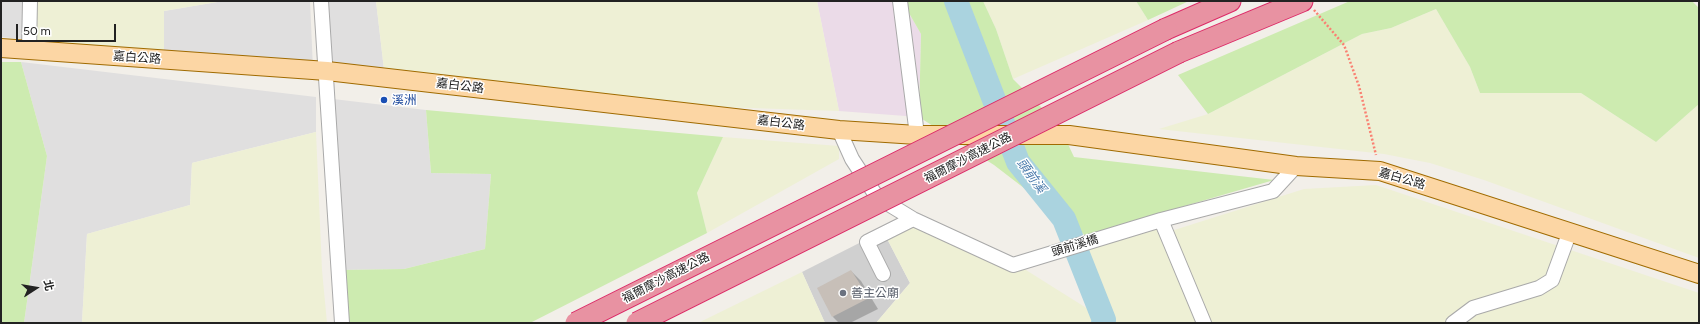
<!DOCTYPE html>
<meta charset="utf-8">
<style>
body{margin:0}
#map{position:relative;width:1700px;height:324px;overflow:hidden;background:#f2efe9;font-family:Figtree,"Noto Sans TC",sans-serif}
canvas{display:block}
.frame{position:absolute;inset:0;border:2px solid #222;pointer-events:none}
.north{position:absolute;left:16px;top:268px;width:40px;height:40px;-webkit-text-stroke:3px #fff;paint-order:stroke;rotate:78deg;font-size:11px;font-weight:700;line-height:16px;text-align:center;color:#222}
.north::after{content:'';display:block;margin:auto;width:14px;height:18px;background:#222;clip-path:polygon(50% 0,100% 100%,50% 72%,0 100%)}
.scale{position:absolute;left:16px;top:24px;width:100px;height:18px;box-sizing:border-box;border:2px solid #222;border-top:0;padding-left:5px;font-size:12px;line-height:14px;white-space:nowrap;color:#222;-webkit-text-stroke:3px #fff;paint-order:stroke}
</style>
<div id="map">
<canvas width="1700" height="324"></canvas>
<div class="frame"></div>
<div class="north">北</div>
<div class="scale">50 m</div>
</div>
<script>
const context = document.querySelector('canvas').getContext('2d');
context.lineJoin = 'round';
function fill(path, color) { context.fillStyle = color; context.fill(path, 'evenodd'); }
const poly = rows => new Path2D(rows.map(r => 'M' + r).join(''));
function trace(path, color, width, dash) { context.strokeStyle = color; context.lineWidth = width; context.lineCap = dash ? 'butt' : 'round'; context.setLineDash(dash || []); context.stroke(path); }
function write(font, color, halo, rows, align = 'center') {
  context.font = font + ' Figtree,"Noto Sans TC",sans-serif'; context.lineWidth = 3; context.setLineDash([]); context.textBaseline = 'middle'; context.strokeStyle = halo; context.fillStyle = color; for (const [text, x, y, turn = 0] of rows) {
    context.save(); context.translate(x, y); context.rotate((+turn || 0) * Math.PI / 180); context.textAlign = isNaN(turn) ? turn : align; if (halo) context.strokeText(text, 0, 0); context.fillText(text, 0, 0); context.restore();
  }
}
fill(poly([
 [1,1,32,1,32,40,1,37],
 [223,1,310,1,313,69,164,52,164,11],
 [328,1,376,1,385,78,332,71],
 [21,62,316,97,316,132,192,163,190,205,87,234,82,323,24,323,47,156],
 [333,99,426,110,431,173,491,174,485,249,404,269,341,270]
]), '#e0dfdf');
fill(poly([
 [817,1,902,1,921,34,919,117,839,111]
]), '#ebdbe8');
fill(poly([
 [883,231,910,283,876,323,825,323,802,272]
]), '#d0d0d0');
fill(poly([
 [32,1,223,1,164,11,164,52,32,40],
 [376,1,817,1,839,111,631,104,385,78],
 [983,1,1136,1,1148,20,1013,79,996,29],
 [1436,9,1470,67,1480,93,1581,93,1656,142,1699,104,1699,258,1484,180,1430,163,1384,154,1159,129,1208,114,1362,34,1391,28],
 [316,132,322,270,327,323,82,323,87,234,190,205,192,163],
 [723,137,839,146,839,159,707,233,697,193],
 [1376,185,1699,293,1699,323,876,323,910,283,883,231,913,219,1002,255,1104,319,1064,219,1085,235,1159,213,1168,232,1304,189],
 [802,272,825,323,698,323]
]), '#eef0d5');
fill(poly([
 [902,1,983,1,996,29,1013,79,1059,125,1074,157,1274,180,1085,235,994,165,919,117,921,34],
 [1136,1,1189,1,1148,20],
 [1350,1,1692,1,1699,8,1699,104,1656,142,1581,93,1480,93,1470,67,1436,9,1391,28,1362,34,1208,114,1178,75],
 [1,62,21,62,47,156,24,323,1,323],
 [426,110,723,137,697,193,707,233,530,323,344,323,341,270,404,269,485,249,491,174,431,173]
]), '#cdebb0');
fill(poly([
 [851,271,861,281,878,309,850,323,839,323,833,317]
]), '#0003');
trace(poly([
 [956,1,1018,162,1064,219,1104,320,1103,323]
]), '#aad3df', 24);
fill(poly([
 [851,270,869,298,832,317,817,288]
]), '#c7bfb8');
const minor = poly([
 [321,1,342,323],
 [900,1,917,135],
 [29,50,30,1],
 [839,130,852,159,877,197,913,219,1013,265,1161,220,1273,191,1296,166],
 [1161,220,1204,323],
 [883,274,867,242,913,219],
 [1453,323,1473,308,1539,288,1552,280,1570,231]
]);
const major = poly([
 [1,48,327,71,839,130,917,135,1069,135,1296,166,1380,171,1699,274]
]);
const highway = poly([
 [1166,29,1230,1],
 [1179,52,1302,1]
]);
trace(minor, '#a9a9a9', 16);
trace(major, '#a06b00', 20);
trace(highway, '#dc2a67', 23);
trace(poly([
 [1314,10,1344,45,1359,86,1376,155]
]), '#fa8072', 2.5, [2, 2]);
trace(minor, '#fff', 14);
trace(major, '#fcd6a4', 18);
trace(highway, '#e892a2', 21);
const highwayBridge = poly([
 [576,323,1166,29],
 [637,323,1179,52]
]);
trace(highwayBridge, '#dc2a67', 23, []);
trace(highwayBridge, '#e892a2', 21);
for (const [x, y, r, color] of [
 [384,100,4,"#1a4fb4"],
 [843,293,4,"#6b7280"]
]) { const dot = new Path2D(); dot.arc(x, y, r, 0, 2 * Math.PI); context.fillStyle = color; context.fill(dot); trace(dot, '#fff', 1.5); }
write('12px', '#222', '#fff', [
 ["嘉白公路",137,58,4],
 ["嘉白公路",460,86,7],
 ["嘉白公路",781,123,7],
 ["福爾摩沙高速公路",968,158,-27],
 ["嘉白公路",1402,179,16],
 ["頭前溪橋",1075,246,-17],
 ["福爾摩沙高速公路",666,278,-27]
]);
write('12px', '#164399', '#fff', [
 ["溪洲",392,100]
], 'left');
write('12px', '#5b616d', '#fff', [
 ["善主公廟",851,293]
], 'left');
write('italic 13px', '#4a7aab', '#fff', [
 ["頭前溪",1031,176,54]
]);
</script>
